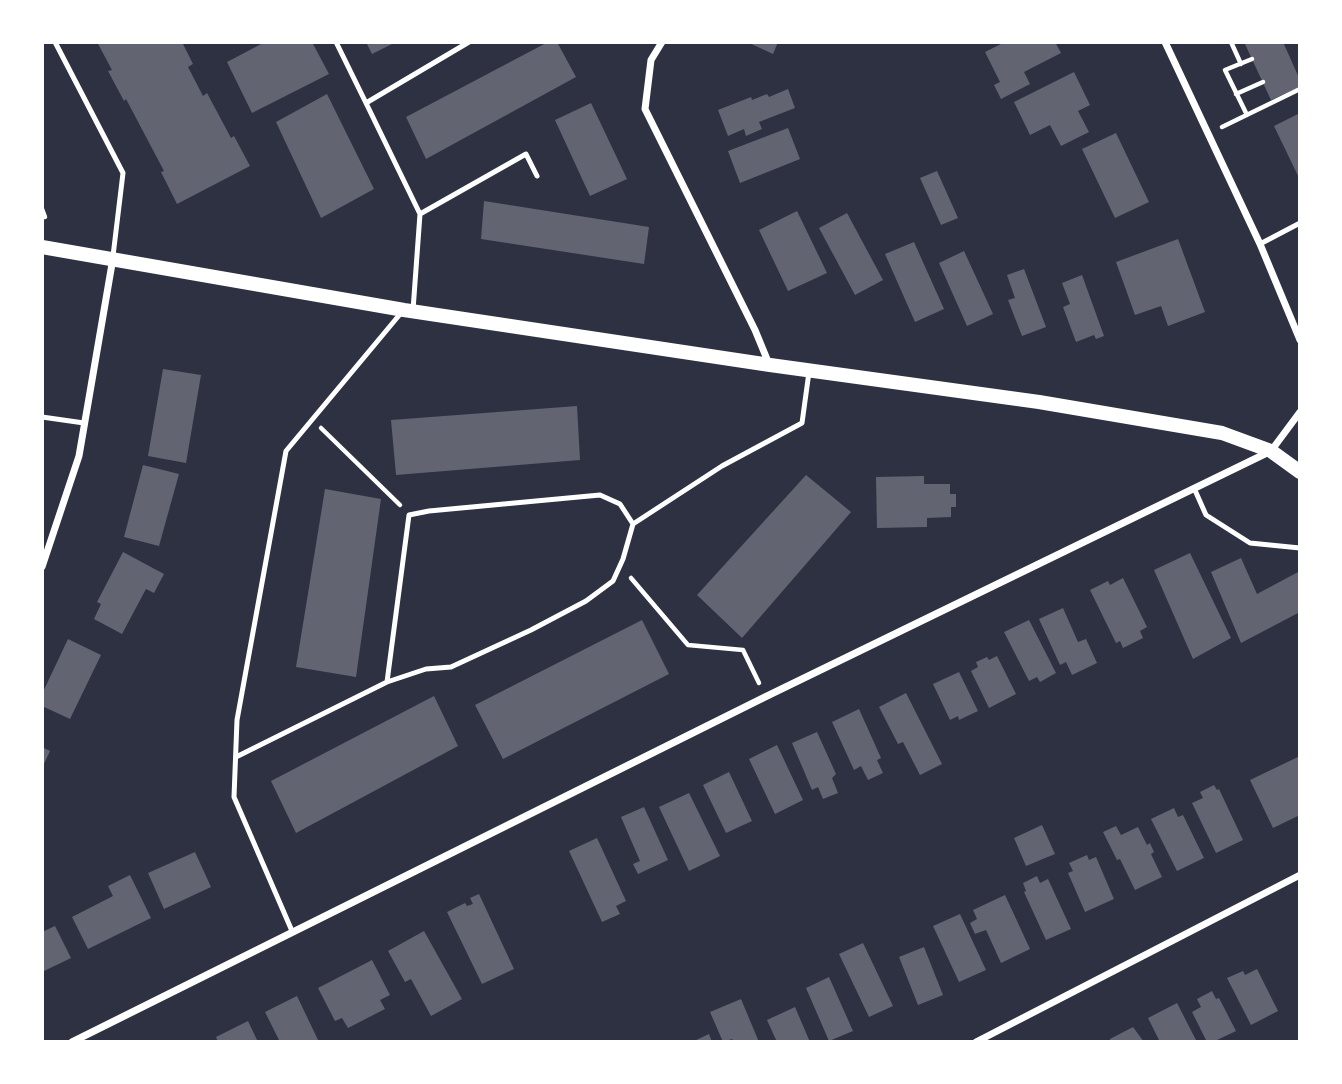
<!DOCTYPE html>
<style>
body{margin:0}
#map{position:relative;width:1342px;height:1084px;overflow:hidden;background:#2d3142;font-family:"Varela Round",sans-serif}
canvas{display:block}
.frame{position:absolute;inset:0;border:44px solid #fff;pointer-events:none}
</style>
<div id="map">
<canvas width="1342" height="1084"></canvas>
<div class="frame"></div>
</div>
<script>
const context = document.querySelector('canvas').getContext('2d');
context.lineJoin = 'round';
function fill(path, color) { context.fillStyle = color; context.fill(path, 'evenodd'); }
const poly = rows => new Path2D(rows.map(r => 'M' + r).join(''));
function trace(path, color, width, dash) { context.strokeStyle = color; context.lineWidth = width; context.lineCap = dash ? 'butt' : 'round'; context.setLineDash(dash || []); context.stroke(path); }
fill(poly([
 [97,42,182,42,193,64,188,67,203,96,207,93,231,138,234,136,250,166,177,204,161,172,164,171,126,99,124,101,108,71,112,70],
 [265,42,312,42,329,74,252,113,227,62],
 [366,42,396,42,372,54],
 [548,42,557,42,576,77,426,159,406,117],
 [747,42,778,42,773,54],
 [1005,42,1055,42,1061,53,1024,72,1030,84,1001,99,994,85,1000,82,985,52],
 [1244,42,1283,42,1300,80,1300,87,1271,100],
 [1074,72,1090,105,1078,111,1089,132,1061,146,1050,125,1030,135,1014,102],
 [788,89,795,108,759,122,762,129,746,136,744,129,728,136,718,110,751,97,752,100,767,94,769,97],
 [327,94,374,189,321,218,276,122],
 [591,103,627,179,590,196,555,120],
 [1300,113,1300,180,1274,126],
 [788,128,800,159,740,183,728,151],
 [1116,133,1149,202,1115,218,1082,149],
 [937,171,958,218,941,225,920,178],
 [484,201,649,227,644,264,481,239],
 [797,211,827,273,788,291,759,230],
 [847,213,883,280,855,295,819,228],
 [1178,239,1205,312,1168,326,1161,306,1135,315,1116,262],
 [914,242,944,309,915,322,885,254],
 [964,251,993,314,967,326,939,263],
 [1024,269,1046,327,1022,336,1008,300,1015,298,1007,275],
 [1082,275,1104,336,1096,339,1094,335,1076,342,1063,307,1070,304,1062,283],
 [163,369,201,375,186,463,148,456],
 [577,406,580,460,396,475,391,420],
 [143,465,179,474,159,546,124,537],
 [806,475,851,512,742,638,697,595],
 [924,476,924,484,950,484,950,494,956,494,956,507,951,507,951,517,927,518,927,527,877,528,876,477],
 [325,489,381,499,356,677,296,667],
 [123,552,164,574,154,593,146,589,122,634,94,619,101,604,97,602],
 [1190,553,1231,638,1193,659,1154,570],
 [1241,558,1257,594,1300,571,1300,612,1241,643,1211,572],
 [1123,578,1147,627,1140,631,1143,638,1123,648,1120,641,1116,643,1090,590,1108,581,1110,585],
 [1063,608,1078,642,1086,639,1097,663,1072,675,1066,662,1060,665,1039,619],
 [642,620,669,674,503,759,475,705],
 [1029,620,1056,673,1040,682,1037,677,1029,681,1004,632],
 [68,639,101,655,70,719,42,706,42,694],
 [997,656,1016,694,989,708,971,671,978,667,976,662,987,657,989,660],
 [959,672,978,711,959,720,958,716,950,720,933,684],
 [906,693,942,764,920,775,903,742,898,744,879,707],
 [434,696,458,746,296,833,271,781],
 [859,709,881,758,877,760,883,773,868,780,861,766,854,770,832,722],
 [817,732,836,774,832,778,838,793,823,799,818,787,812,790,792,743],
 [777,745,803,800,775,814,749,759],
 [42,747,50,751,42,768],
 [1300,756,1300,815,1273,828,1250,780],
 [729,772,752,821,726,833,703,785],
 [1214,785,1217,790,1219,789,1243,840,1216,853,1192,803,1203,798,1200,792],
 [689,793,720,856,689,871,659,807],
 [644,807,668,860,638,874,633,864,640,861,621,817],
 [1174,808,1178,817,1183,815,1204,858,1177,871,1151,819],
 [1042,825,1055,854,1026,866,1014,838],
 [1116,826,1121,835,1138,827,1147,845,1150,843,1154,852,1151,854,1162,877,1135,890,1120,859,1117,860,1103,832],
 [597,838,626,901,616,906,620,914,602,922,569,851],
 [195,852,211,887,164,909,148,873],
 [1087,855,1089,860,1096,857,1114,899,1085,912,1068,873,1073,871,1069,863],
 [130,875,151,918,88,949,72,917,113,896,108,886],
 [1037,876,1040,883,1048,879,1071,929,1046,940,1024,892,1026,891,1023,883],
 [479,894,514,969,482,984,447,912,465,903,467,906,473,904,470,898],
 [1005,895,1030,949,1001,963,986,930,975,934,970,923,977,919,973,910],
 [960,914,986,970,959,982,933,926],
 [55,926,71,958,42,972,42,932],
 [424,931,462,999,431,1016,411,979,405,982,388,951],
 [863,943,893,1006,869,1017,839,954],
 [924,947,943,995,918,1005,899,957],
 [372,960,390,995,380,1000,385,1009,348,1028,342,1018,335,1021,318,988],
 [1257,969,1278,1011,1251,1025,1227,978,1243,971,1245,975],
 [829,977,853,1031,829,1041,806,988],
 [1212,991,1216,999,1219,998,1236,1031,1213,1042,1207,1042,1192,1012,1201,1007,1197,999],
 [297,996,319,1042,280,1042,265,1012],
 [741,999,759,1042,734,1042,732,1039,723,1042,710,1012],
 [1177,1003,1197,1042,1160,1042,1148,1018],
 [795,1007,810,1042,777,1042,767,1020],
 [248,1021,258,1042,218,1042,216,1037],
 [1133,1027,1144,1042,1110,1042,1110,1039],
 [709,1034,712,1042,692,1042]
]), '#626471');
trace(poly([
 [1231,42,1241,64],
 [1236,94,1263,82],
 [1247,115,1225,70,1252,59],
 [1222,127,1300,89],
 [42,209,45,217],
 [321,428,400,505],
 [631,578,688,645,743,650,759,683]
]), '#fff', 4.5);
trace(poly([
 [55,42,123,173,113,256],
 [336,42,366,103,469,42],
 [366,103,420,214,413,310],
 [420,214,526,154,537,176],
 [1260,244,1300,223],
 [42,417,84,423],
 [1194,488,1206,515,1250,543,1300,548],
 [387,682,409,515,429,511,600,495,620,504,633,524],
 [236,757,387,682,426,669,451,667,531,630,586,601,613,581,623,559,633,524,722,466,802,423,809,372],
 [292,931,234,797,237,720,286,451,401,313]
]), '#fff', 5);
trace(poly([
 [662,42,651,60,645,109,755,330,769,364],
 [1165,42,1260,244,1300,340],
 [42,567,79,456,113,258],
 [72,1042,765,697,1271,451,1300,412],
 [976,1042,1300,875]
]), '#fff', 7);
trace(poly([
 [42,247,404,310,770,365,1039,402,1222,433,1271,451,1300,472]
]), '#fff', 14);
</script>
